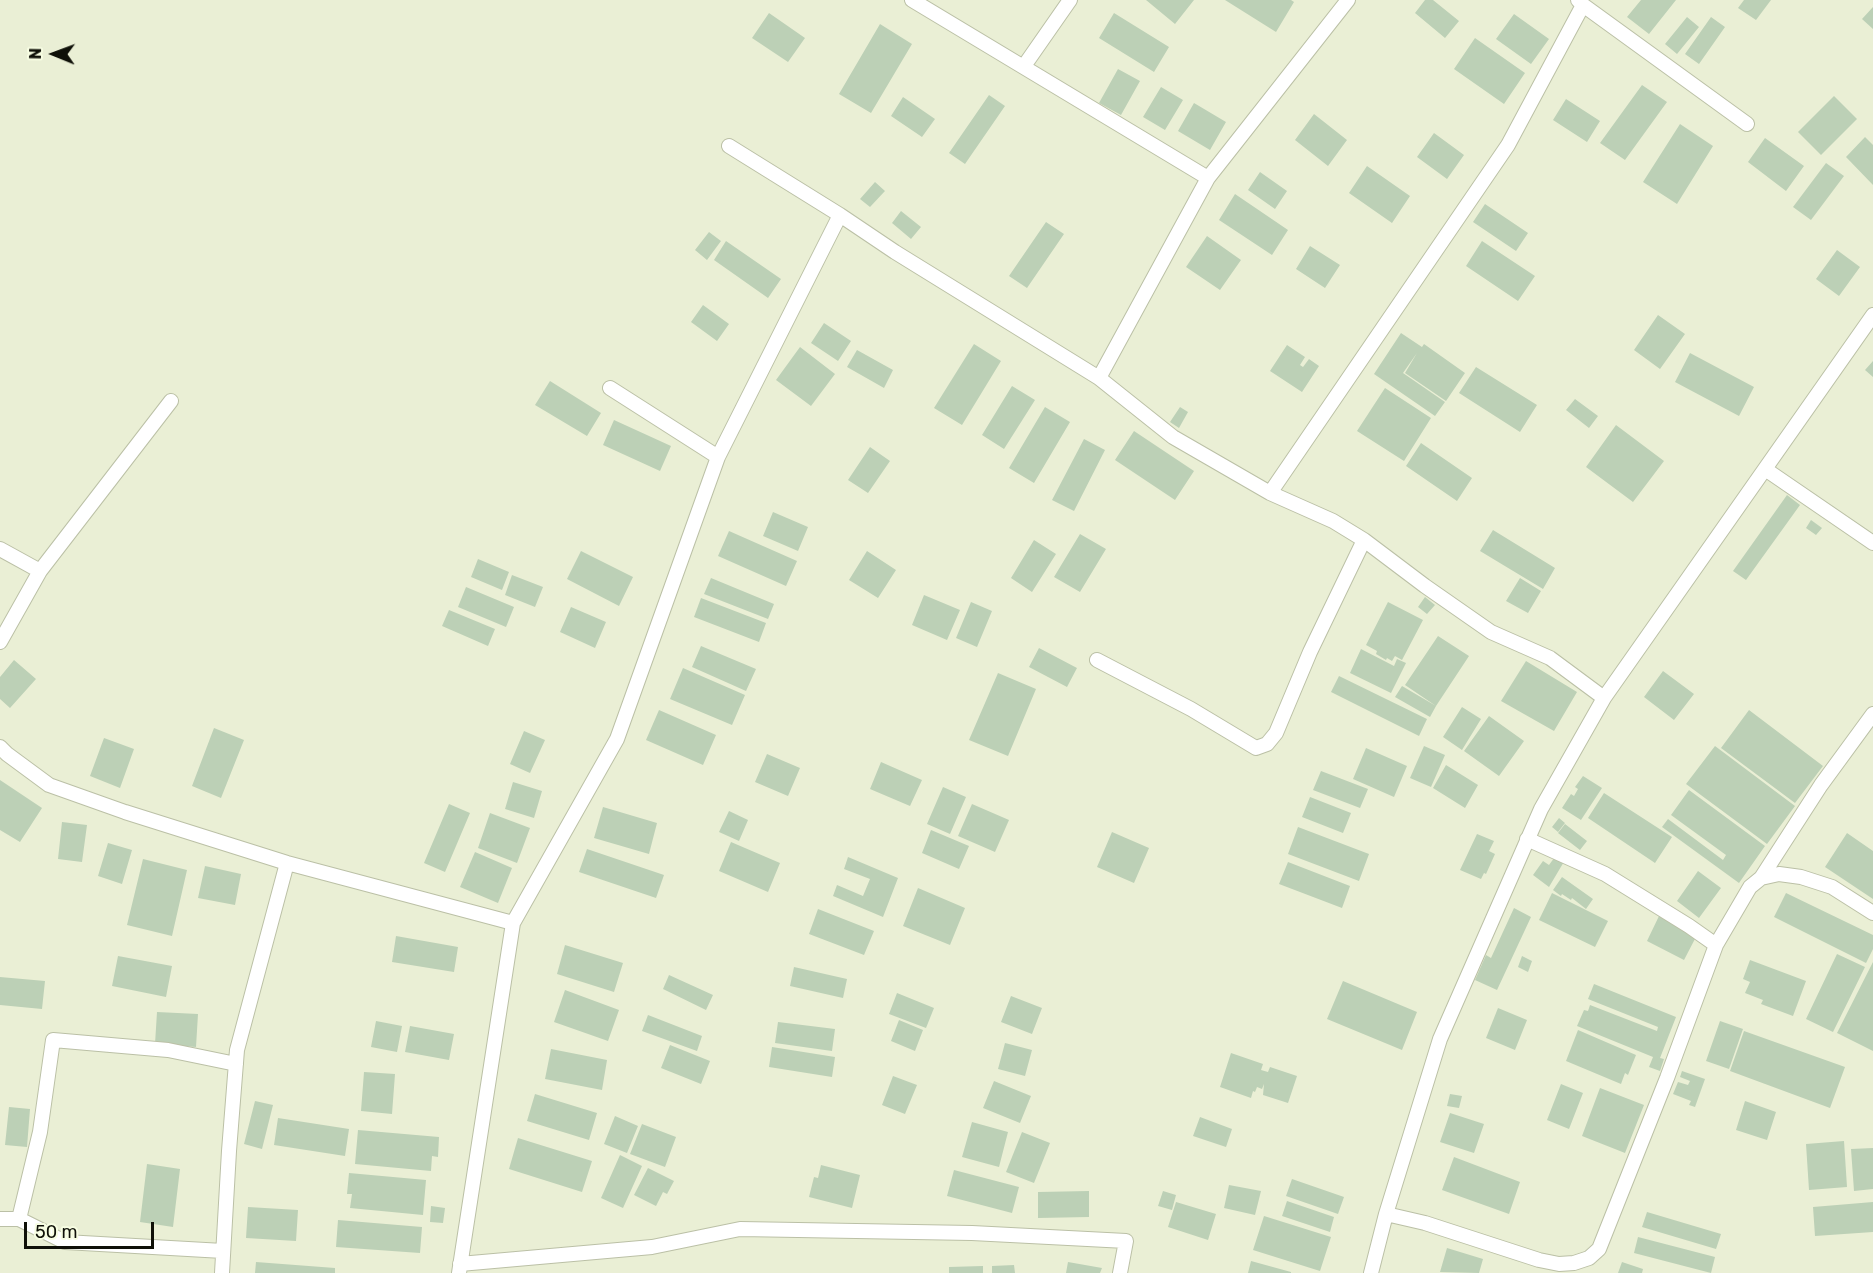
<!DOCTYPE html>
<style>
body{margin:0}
#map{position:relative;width:1873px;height:1273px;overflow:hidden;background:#eaefd5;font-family:Rubik,sans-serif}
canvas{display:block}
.north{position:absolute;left:24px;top:24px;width:60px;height:60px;-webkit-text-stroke:4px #f7fde2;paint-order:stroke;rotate:271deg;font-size:16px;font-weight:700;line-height:24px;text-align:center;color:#0f1008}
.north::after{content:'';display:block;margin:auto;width:21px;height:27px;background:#0f1008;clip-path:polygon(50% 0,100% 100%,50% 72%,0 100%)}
.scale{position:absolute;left:24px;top:1222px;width:130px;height:27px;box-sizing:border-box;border:3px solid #0f1008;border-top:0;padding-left:8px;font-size:18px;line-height:21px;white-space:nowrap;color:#0f1008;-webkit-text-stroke:4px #f7fde2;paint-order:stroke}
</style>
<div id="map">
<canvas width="1873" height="1273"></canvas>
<div class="north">N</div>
<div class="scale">50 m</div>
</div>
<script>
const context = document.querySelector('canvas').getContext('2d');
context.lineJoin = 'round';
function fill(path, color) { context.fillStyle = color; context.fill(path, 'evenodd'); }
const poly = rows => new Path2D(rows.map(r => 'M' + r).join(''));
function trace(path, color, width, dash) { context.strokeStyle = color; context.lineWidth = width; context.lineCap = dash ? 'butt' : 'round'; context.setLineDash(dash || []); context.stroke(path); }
fill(poly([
 [1146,0,1194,0,1175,24],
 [1225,0,1291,0,1294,2,1276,32],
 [1425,0,1433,0,1459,21,1445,38,1415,13],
 [1641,0,1676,0,1649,34,1627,17],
 [1744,0,1771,0,1756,20,1738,8],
 [1873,7,1873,29,1862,19],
 [769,13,805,38,788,62,752,38],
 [1114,13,1169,47,1154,72,1099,38],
 [1514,14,1549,39,1531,64,1496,39],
 [1687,17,1699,27,1677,54,1665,44],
 [1711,17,1725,27,1699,64,1685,54],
 [880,24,912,44,871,113,839,94],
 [1475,38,1525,73,1504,104,1454,69],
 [1118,69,1140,81,1121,115,1099,103],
 [1642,85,1667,102,1625,160,1600,143],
 [1161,87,1183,100,1165,130,1143,117],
 [989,95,1005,106,965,164,949,153],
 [1834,96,1857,119,1821,155,1798,132],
 [903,97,935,119,922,137,891,116],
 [1566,99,1600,121,1587,142,1553,120],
 [1194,103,1226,122,1210,150,1178,131],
 [1314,114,1347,140,1328,166,1295,140],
 [1680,124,1713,146,1677,204,1643,182],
 [1434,133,1464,155,1447,179,1417,157],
 [1865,137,1873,145,1873,185,1846,157],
 [1765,138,1804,166,1786,191,1748,162],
 [1826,163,1844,176,1811,220,1793,207],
 [1367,166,1410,196,1392,223,1349,193],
 [1260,172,1287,191,1275,209,1248,190],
 [875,182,885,191,870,207,860,199],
 [1235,194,1288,230,1272,255,1219,220],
 [1485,204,1528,233,1516,251,1473,222],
 [901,211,921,227,911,239,892,223],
 [1046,222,1064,234,1027,288,1009,276],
 [709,232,721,241,707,260,695,250],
 [1207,236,1241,260,1220,290,1186,267],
 [726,241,781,279,768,298,714,260],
 [1482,241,1535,276,1518,301,1466,266],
 [1310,246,1340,265,1325,288,1296,269],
 [1837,250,1860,267,1839,296,1816,279],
 [703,305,729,324,717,341,691,322],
 [1658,315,1685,334,1660,369,1634,350],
 [824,323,851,341,838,361,811,343],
 [1401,333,1422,347,1424,344,1465,373,1446,401,1405,373,1417,353,1403,373,1445,402,1435,416,1374,374],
 [974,344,1001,361,962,425,934,408],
 [1287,345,1305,357,1300,365,1303,367,1309,359,1319,366,1302,392,1270,371],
 [800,347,835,374,811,406,776,380],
 [857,350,893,370,884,388,847,367],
 [1690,353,1754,387,1739,416,1675,382],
 [1873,361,1873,377,1865,370],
 [1476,367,1537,405,1520,432,1459,393],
 [550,381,601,413,587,436,535,405],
 [1012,386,1035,400,1004,449,982,435],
 [1385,388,1431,418,1404,461,1357,431],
 [1575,399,1598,416,1589,428,1566,410],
 [1045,407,1070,422,1034,483,1009,468],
 [1180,407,1188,412,1179,428,1170,422],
 [614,420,671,446,660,471,603,445],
 [1616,425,1664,461,1633,502,1586,467],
 [1134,431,1194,471,1175,500,1115,460],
 [1084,439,1105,450,1074,511,1052,500],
 [1421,443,1472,478,1457,501,1406,466],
 [870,447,890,461,868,493,848,480],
 [1787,495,1800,505,1746,580,1733,571],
 [773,512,808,527,798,551,763,536],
 [1811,520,1822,528,1816,535,1806,528],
 [1493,530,1555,568,1543,589,1480,551],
 [729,531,797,561,786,586,718,556],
 [1080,534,1106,549,1080,592,1054,577],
 [1034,540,1056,554,1032,592,1011,578],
 [581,551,633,577,619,606,567,579],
 [867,551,896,570,878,598,849,580],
 [478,559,509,572,502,590,471,577],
 [512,575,543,587,535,607,505,595],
 [711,578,774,604,768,619,704,594],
 [1520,578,1541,591,1528,613,1506,601],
 [466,587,514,607,506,627,458,607],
 [924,595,960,610,947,640,912,625],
 [1425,597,1435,605,1427,614,1418,607],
 [701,598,766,623,759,642,694,617],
 [971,602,992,611,977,647,956,638],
 [1388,602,1423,620,1402,660,1395,656,1392,661,1387,658,1386,660,1376,654,1377,651,1366,645],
 [571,607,606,622,595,648,560,632],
 [449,610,495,629,488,646,442,626],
 [1438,636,1469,656,1436,706,1405,685],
 [701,646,756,669,746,691,692,667],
 [1039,648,1077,668,1067,687,1029,667],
 [1361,649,1394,666,1397,659,1406,663,1391,693,1350,673],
 [14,660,36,679,10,708,0,699,0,677],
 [1526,661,1577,692,1554,731,1501,701],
 [683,668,745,695,732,725,670,699],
 [1663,671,1694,694,1674,720,1644,697],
 [998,673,1036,689,1008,756,969,740],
 [1339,676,1427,719,1419,736,1331,692],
 [1402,686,1436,706,1430,717,1395,697],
 [1462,707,1481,719,1462,750,1443,737],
 [659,710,716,735,703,765,646,740],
 [1749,710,1823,766,1795,803,1721,748],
 [1489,716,1524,741,1499,776,1464,751],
 [214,728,244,740,221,798,192,786],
 [524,731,545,740,530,773,510,764],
 [104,738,134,749,120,788,90,776],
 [1424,746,1445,755,1431,787,1410,778],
 [1715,746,1795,806,1767,844,1686,784],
 [1366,748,1407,766,1394,797,1353,779],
 [767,754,800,768,788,796,755,782],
 [881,762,922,780,910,806,870,789],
 [1446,765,1478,785,1465,808,1433,788],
 [1321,771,1368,789,1360,808,1313,790],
 [1583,776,1602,788,1581,820,1562,808,1571,794,1574,796,1578,789,1575,787],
 [0,780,42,808,20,842,0,830],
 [513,782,542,791,534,818,505,809],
 [943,787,966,797,950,834,927,824],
 [1689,790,1765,846,1739,883,1662,827,1668,819,1723,860,1726,855,1671,815],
 [1604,793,1672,837,1655,863,1588,818],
 [1310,797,1351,813,1343,833,1302,817],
 [449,804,470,813,445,872,424,863],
 [972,804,1009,820,995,852,958,836],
 [603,807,657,823,649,854,594,838],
 [729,811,748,820,739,841,719,832],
 [490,813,530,828,517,863,478,848],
 [1559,818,1565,823,1558,832,1552,827],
 [62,822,87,825,82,862,58,859],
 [1565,824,1587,841,1580,850,1558,833],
 [1298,827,1369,854,1359,881,1288,854],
 [931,830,969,846,959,869,922,853],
 [1112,832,1149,848,1134,883,1097,867],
 [1847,833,1873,851,1873,899,1825,867],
 [1477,834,1494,841,1489,851,1495,854,1486,874,1484,873,1481,879,1460,870],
 [731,842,780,863,768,892,719,871],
 [108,843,132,850,122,884,98,876],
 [587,849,664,875,656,898,579,872],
 [475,852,512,868,498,903,460,887],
 [1557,854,1565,860,1549,887,1533,875,1543,861,1549,865],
 [848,857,898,878,883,917,833,896,837,885,863,896,870,879,844,869],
 [143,859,187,870,172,936,127,925],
 [1288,862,1350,886,1342,908,1279,884],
 [205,866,241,874,235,905,198,898],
 [1698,871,1721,888,1699,918,1677,901],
 [1562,877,1593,899,1586,909,1572,898,1571,900,1562,894,1561,896,1553,890],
 [918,888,965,908,950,945,903,926],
 [1552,893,1608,921,1595,947,1539,920],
 [1786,893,1873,935,1873,949,1866,963,1774,917],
 [1514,908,1531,917,1497,990,1475,980,1486,955,1491,958],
 [818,909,874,931,864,955,809,934],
 [1659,916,1697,935,1684,960,1647,941],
 [396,936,458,947,454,972,392,962],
 [565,945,623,963,614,992,557,974],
 [1837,954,1865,967,1833,1032,1806,1019],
 [118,956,172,966,166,997,112,986],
 [1522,956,1532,961,1528,972,1518,967],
 [1750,960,1806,981,1793,1016,1761,1004,1763,1000,1745,993,1750,982,1743,979],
 [1873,962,1873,1051,1837,1033],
 [794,967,847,979,843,998,790,986],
 [669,975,713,995,706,1010,663,989],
 [0,977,45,981,42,1009,0,1005],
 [1343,981,1417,1012,1402,1050,1327,1019],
 [1594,984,1676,1017,1660,1058,1664,1059,1660,1071,1649,1067,1653,1057,1577,1026,1584,1010,1588,1011,1590,1005,1657,1031,1658,1027,1588,999],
 [565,990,619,1010,608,1041,554,1022],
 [897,993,934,1008,926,1028,889,1014],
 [1011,996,1042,1008,1032,1034,1001,1022],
 [1498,1008,1527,1020,1515,1050,1486,1038],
 [157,1012,198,1014,196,1047,155,1044],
 [648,1015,702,1036,697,1051,642,1031],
 [899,1020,923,1030,915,1051,891,1041],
 [376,1021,402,1026,397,1052,371,1047],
 [1720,1021,1743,1029,1729,1069,1706,1061],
 [778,1022,835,1029,832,1051,775,1043],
 [410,1026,454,1034,449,1060,405,1052],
 [1578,1030,1636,1055,1628,1075,1625,1073,1621,1084,1566,1061],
 [1744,1031,1845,1067,1830,1108,1730,1071],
 [1005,1043,1032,1050,1025,1076,998,1069],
 [670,1045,710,1061,701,1084,661,1068],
 [772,1047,835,1057,832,1077,769,1067],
 [551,1049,607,1060,602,1090,545,1079],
 [1231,1053,1263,1064,1261,1070,1268,1072,1270,1067,1297,1076,1288,1103,1263,1095,1264,1084,1262,1089,1257,1087,1255,1092,1253,1091,1251,1098,1220,1087],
 [1682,1071,1705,1079,1695,1107,1689,1105,1691,1101,1673,1094,1678,1082,1688,1085,1690,1081,1680,1077],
 [364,1072,395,1074,392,1114,361,1111],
 [893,1076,917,1085,905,1114,882,1105],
 [994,1081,1031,1096,1020,1123,983,1108],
 [1561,1084,1583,1093,1569,1129,1547,1120],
 [1600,1088,1644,1105,1625,1153,1582,1136],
 [535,1094,597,1113,589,1140,527,1121],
 [1450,1094,1462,1096,1459,1108,1447,1106],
 [255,1101,273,1105,262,1149,244,1144],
 [1745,1101,1776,1112,1767,1140,1736,1130],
 [9,1107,30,1109,27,1147,5,1145],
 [1450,1113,1484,1124,1474,1153,1440,1142],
 [615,1116,638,1126,627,1153,604,1144],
 [1200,1117,1232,1129,1226,1147,1193,1136],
 [278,1118,349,1129,345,1156,274,1145],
 [972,1122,1008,1132,999,1167,962,1157],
 [642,1124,676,1137,665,1167,630,1154],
 [358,1130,439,1137,438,1157,432,1156,431,1171,355,1164],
 [1022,1132,1050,1143,1034,1183,1006,1172],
 [518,1138,592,1161,582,1192,509,1169],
 [1844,1141,1847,1187,1809,1190,1806,1144],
 [1873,1148,1873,1189,1854,1191,1851,1149],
 [620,1155,642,1166,623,1208,601,1198],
 [1454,1157,1520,1182,1509,1214,1442,1190],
 [147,1164,180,1169,173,1227,140,1222],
 [821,1165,860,1175,852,1208,809,1197,814,1177,818,1178],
 [648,1168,674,1181,667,1194,663,1192,656,1206,634,1195],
 [954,1170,1019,1187,1012,1213,947,1196],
 [349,1173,426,1180,423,1215,350,1208,352,1194,347,1194],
 [1292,1179,1344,1197,1338,1214,1286,1196],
 [1229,1185,1261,1191,1255,1215,1224,1208],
 [1089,1191,1089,1217,1038,1218,1038,1192],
 [1163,1191,1176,1195,1172,1210,1158,1206],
 [1287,1201,1334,1217,1330,1232,1282,1216],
 [1176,1202,1216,1214,1208,1240,1168,1227],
 [1873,1202,1873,1232,1815,1236,1813,1207],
 [431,1206,445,1208,443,1223,430,1222],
 [248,1207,298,1210,296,1241,246,1238],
 [1647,1212,1721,1234,1716,1249,1642,1227],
 [1264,1216,1331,1237,1320,1271,1253,1250],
 [338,1220,422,1227,420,1253,336,1247],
 [1638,1237,1715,1257,1711,1273,1634,1253],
 [1447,1248,1483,1259,1479,1273,1440,1272],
 [1251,1261,1291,1272,1291,1273,1248,1273],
 [256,1262,335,1268,335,1273,255,1273],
 [1068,1262,1102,1268,1100,1273,1066,1273],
 [1622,1262,1643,1269,1642,1273,1618,1273],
 [1014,1265,1015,1273,992,1273,992,1266],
 [983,1266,983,1273,949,1273,949,1267]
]), '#bcd0b6');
const minor = poly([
 [912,0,1208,178,1099,378],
 [1583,5,1747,124],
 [1024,66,1070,0],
 [729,146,840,215],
 [1208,178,1348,0],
 [610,388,718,457],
 [1765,469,1873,543],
 [1270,493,1508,145,1583,5,1578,0],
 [0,549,40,571],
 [0,642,40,571,171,401],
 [1097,660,1191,709,1256,748,1267,744,1276,733,1310,652,1364,540],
 [0,747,7,754,49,785,125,812,287,863,513,923],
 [1527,839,1605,874,1689,926,1716,945],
 [1761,878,1821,785,1873,714],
 [1386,1214,1425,1223,1539,1260,1559,1264,1574,1263,1589,1258,1599,1249,1667,1078,1716,945,1750,887,1761,878,1779,874,1801,877,1832,887,1873,913],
 [0,1219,19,1219],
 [223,1251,65,1242,19,1219,40,1132,53,1040,168,1050,236,1064],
 [460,1264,652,1247,740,1229,972,1233,1126,1241,1120,1273],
 [222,1273,229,1151,237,1050,287,863],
 [459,1273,513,923,617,739,718,457,840,215,895,252,1099,378,1173,437,1270,493,1333,521,1364,540,1425,586,1491,632,1550,658,1604,698],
 [1371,1273,1386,1214,1440,1039,1541,809,1604,698,1873,315]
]);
trace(minor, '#bbc0a6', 16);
trace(minor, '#fff', 14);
</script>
